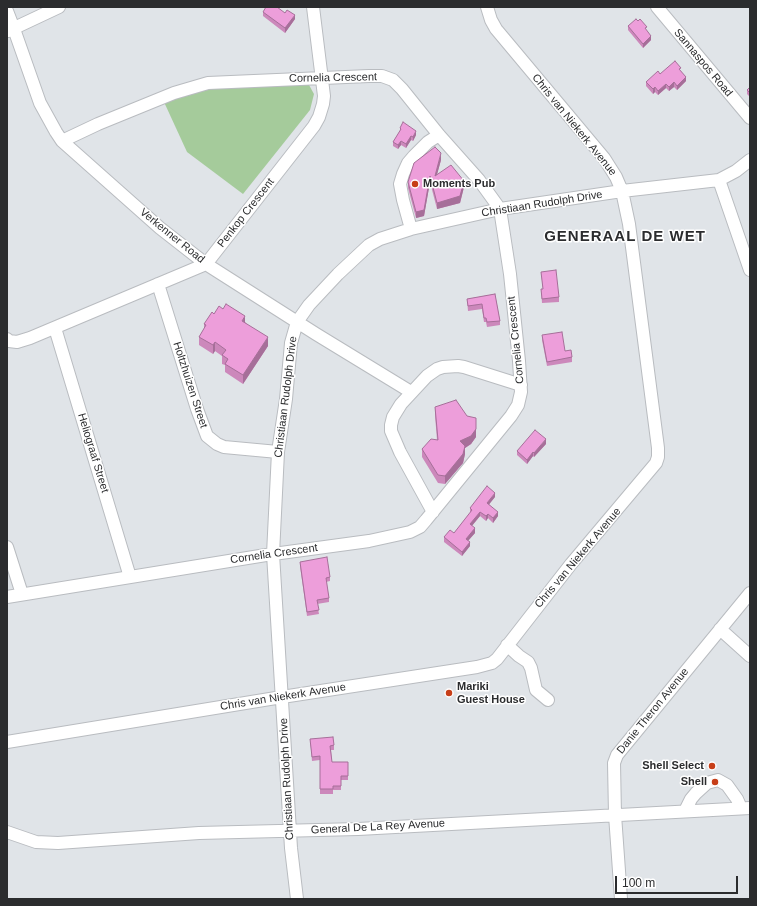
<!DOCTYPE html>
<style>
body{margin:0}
#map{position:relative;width:757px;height:906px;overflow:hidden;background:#e0e4e8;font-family:Arial,sans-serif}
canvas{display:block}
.frame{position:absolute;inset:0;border:8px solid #2b2c2e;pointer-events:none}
.scale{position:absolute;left:615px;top:876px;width:123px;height:18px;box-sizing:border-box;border:2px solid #2b2c2e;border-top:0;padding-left:5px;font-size:12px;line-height:14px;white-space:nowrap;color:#2b2c2e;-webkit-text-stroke:3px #fff;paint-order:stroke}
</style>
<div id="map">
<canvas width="757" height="906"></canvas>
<div class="frame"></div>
<div class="scale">100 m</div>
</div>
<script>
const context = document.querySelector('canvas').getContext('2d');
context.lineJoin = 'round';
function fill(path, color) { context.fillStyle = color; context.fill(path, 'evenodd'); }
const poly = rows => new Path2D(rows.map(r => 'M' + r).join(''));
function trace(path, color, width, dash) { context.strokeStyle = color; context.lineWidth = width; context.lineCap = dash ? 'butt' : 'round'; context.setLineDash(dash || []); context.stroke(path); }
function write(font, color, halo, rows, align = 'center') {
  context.font = font + ' Arial,sans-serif'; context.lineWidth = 3; context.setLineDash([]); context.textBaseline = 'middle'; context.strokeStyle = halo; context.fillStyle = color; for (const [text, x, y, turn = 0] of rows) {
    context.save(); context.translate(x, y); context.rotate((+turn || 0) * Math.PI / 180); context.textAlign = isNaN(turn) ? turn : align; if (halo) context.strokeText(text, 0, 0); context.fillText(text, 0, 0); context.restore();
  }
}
fill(poly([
 [301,80,309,85,314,94,310,110,243,194,187,152,164,102,203,85]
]), '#a5cb9b');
const minor = poly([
 [657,7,750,118],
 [7,11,14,29,40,103,56,132,62,141,160,228,206,264,316,334,411,392],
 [8,31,59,7],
 [719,180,750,270],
 [411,229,403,200,400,184,403,174,408,163,414,156,428,142,439,135],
 [158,284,197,409,207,436,217,444,224,447,278,452],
 [55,328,130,577],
 [7,339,9,341,17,342,30,338,206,264,314,126,319,117,323,104,324,96,313,7],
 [433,512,400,452,391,431,391,425,393,417,401,404,427,376,437,369,443,367,458,366,464,367,521,385],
 [7,547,22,594],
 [7,597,266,555,369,541,410,532,420,527,426,520,511,416,518,405,521,392,519,361,510,274,500,209,479,180,439,135,402,89,393,80,382,76,369,76,208,83,174,93,98,124,62,141],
 [720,629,750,656],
 [507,645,519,656,528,662,531,668,536,690,548,700],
 [7,742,282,697,477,667,492,663,497,659,571,564,656,463,658,457,658,448,629,224,622,191,616,177,604,158,496,29,491,20,487,7],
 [685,811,691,799,696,793,707,783,718,780,727,785,737,799,741,808],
 [7,832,36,842,58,843,199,833,358,829,750,808],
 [297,899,291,848,273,554,278,452,286,399,291,343,297,322,309,305,338,274,369,245,380,239,411,229,500,209,622,191,719,180,736,171,750,160],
 [621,899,615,815,614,763,617,755,750,593]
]);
trace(minor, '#b9bcc0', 14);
trace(minor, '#fff', 12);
fill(poly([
 [263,12,285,13,295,19,285,33,263,16],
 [628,26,647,31,651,40,643,48,628,30],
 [681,71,686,81,677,90,674,87,669,91,666,88,658,95,655,92,653,94,646,86,646,82,660,74],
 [750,87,750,97,747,94,747,90],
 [400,128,416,135,413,141,411,140,406,148,401,145,398,149,393,146,393,142,400,131],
 [441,160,437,174,464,187,460,203,437,209,430,182,424,216,416,218,408,188,408,182],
 [541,272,559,297,559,302,542,303,541,289,543,289],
 [495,294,500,321,500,325,487,327,486,322,484,322,482,309,468,311,467,299],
 [214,314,245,322,268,346,243,384,225,372,225,365,222,364,222,356,215,351,213,354,199,345,199,337,204,329,204,324],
 [542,335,565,351,572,357,572,362,547,366,542,340],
 [435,407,476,437,471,444,465,448,465,454,463,463,445,484,438,483,422,457,422,449,437,440,435,415],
 [546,444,534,457,533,456,527,464,517,455,517,451],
 [495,497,489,504,498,516,493,523,488,518,486,521,480,516,472,526,475,533,468,541,470,546,462,556,444,542,444,537,454,533,470,513,470,508],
 [300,562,330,577,330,581,326,582,329,598,329,602,317,604,319,614,307,616,300,566],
 [310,739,334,745,334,750,331,750,332,762,348,762,348,780,341,780,341,790,333,790,333,794,320,794,320,760,312,761]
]), '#c8b');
fill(poly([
 [295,15,295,19,285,33,285,28],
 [651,36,651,40,643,48,643,44],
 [686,77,686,81,677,90,677,86],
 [674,82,674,87,669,91,669,87],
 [666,84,666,88,658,95,658,91],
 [655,87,655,92,653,94,653,89],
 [416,131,416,135,413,141,413,137],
 [411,136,411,140,406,148,406,144],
 [401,141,401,145,398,149,398,145],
 [441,153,441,160,435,182,435,176],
 [430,176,430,182,424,216,416,218,416,212],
 [464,181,464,187,460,203,437,209,437,203],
 [245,316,245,325,242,321],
 [268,337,268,346,243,384,243,375],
 [215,342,215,351,213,354,213,345],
 [476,429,476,437,471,444,465,448,465,454,463,463,445,484,445,476,460,441],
 [546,439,546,444,534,457,534,453],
 [533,452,533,456,527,464,527,460],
 [495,493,495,497,487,507,487,503],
 [480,512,480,516,470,528,470,524],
 [498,512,498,516,493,523,493,518],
 [488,514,488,518,486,521,486,516],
 [475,528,475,533,466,543,466,539],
 [470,542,470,546,462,556,462,552]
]), '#a66f99');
const building = poly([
 [266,7,277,7,285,13,287,10,295,15,285,28,263,12,266,7],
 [636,19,638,21,640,19,647,27,645,28,651,36,643,44,628,26,636,19],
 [675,61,681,68,679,69,686,77,677,86,674,82,669,87,666,84,658,91,655,87,653,89,646,82,658,71,660,74,675,61],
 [750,87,750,93,747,90,750,87],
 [403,122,416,131,413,137,411,136,406,144,401,141,398,145,393,142,401,129,400,128,403,122],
 [435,147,441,153,435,176,451,165,464,181,460,196,437,203,430,176,424,210,416,212,408,182,414,163,435,147],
 [556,270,559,297,542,299,541,289,543,289,541,272,556,270],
 [495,294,500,321,487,322,486,318,484,318,482,304,468,306,467,299,495,294],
 [226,304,245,316,242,321,268,337,243,375,225,364,228,359,222,355,226,350,215,342,213,345,199,337,206,325,204,324,212,312,214,314,219,306,223,309,226,304],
 [562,332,565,351,571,350,572,357,547,362,542,335,562,332],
 [456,400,467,416,476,418,476,429,471,436,460,441,465,446,463,454,445,476,438,475,422,449,431,439,438,440,435,407,456,400],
 [535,430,546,439,534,453,533,452,527,460,517,451,535,430],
 [487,486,495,493,487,503,498,512,493,518,488,514,486,516,480,512,470,524,475,528,466,539,470,542,462,552,444,537,450,530,454,533,472,510,470,508,487,486],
 [327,557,330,577,326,578,329,598,317,600,319,610,307,612,300,562,327,557],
 [333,737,334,745,330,746,332,762,348,762,348,776,341,776,341,786,333,786,333,789,320,789,320,756,312,757,310,739,333,737]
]);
fill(building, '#ed9eda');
trace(building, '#a66f99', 1);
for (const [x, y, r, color] of [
 [415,184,4,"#c73e18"],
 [449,693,4,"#c73e18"],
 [712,766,4,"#c73e18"],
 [715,782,4,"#c73e18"]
]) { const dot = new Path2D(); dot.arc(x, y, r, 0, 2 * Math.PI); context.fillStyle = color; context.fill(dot); trace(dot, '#fff', 1.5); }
write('11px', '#2b2c2e', '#fff', [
 ["Sannaspos Road",703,63,50],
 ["Cornelia Crescent",333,78,-1],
 ["Chris van Niekerk Avenue",574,125,51],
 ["Christiaan Rudolph Drive",542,204,-9],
 ["Penkop Crescent",246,213,-52],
 ["Verkenner Road",172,236,39],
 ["Cornelia Crescent",516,340,-96],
 ["Holtzhuizen Street",190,385,72],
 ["Christiaan Rudolph Drive",286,397,-83],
 ["Heliograaf Street",93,453,73],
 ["Cornelia Crescent",274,554,-8],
 ["Chris van Niekerk Avenue",578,558,-50],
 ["Chris van Niekerk Avenue",283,697,-9],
 ["Danie Theron Avenue",653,711,-51],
 ["Christiaan Rudolph Drive",287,779,-93],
 ["General De La Rey Avenue",378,827,-3]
]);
write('bold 11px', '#2b2c2e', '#fff', [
 ["Moments Pub",423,184],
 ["Mariki",457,687],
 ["Guest House",457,700],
 ["Shell Select",704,766,"right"],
 ["Shell",707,782,"right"]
], 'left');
context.letterSpacing = '1px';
write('bold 15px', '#2b2c2e', '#fff', [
 ["GENERAAL DE WET",625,237]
]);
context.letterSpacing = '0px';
</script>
